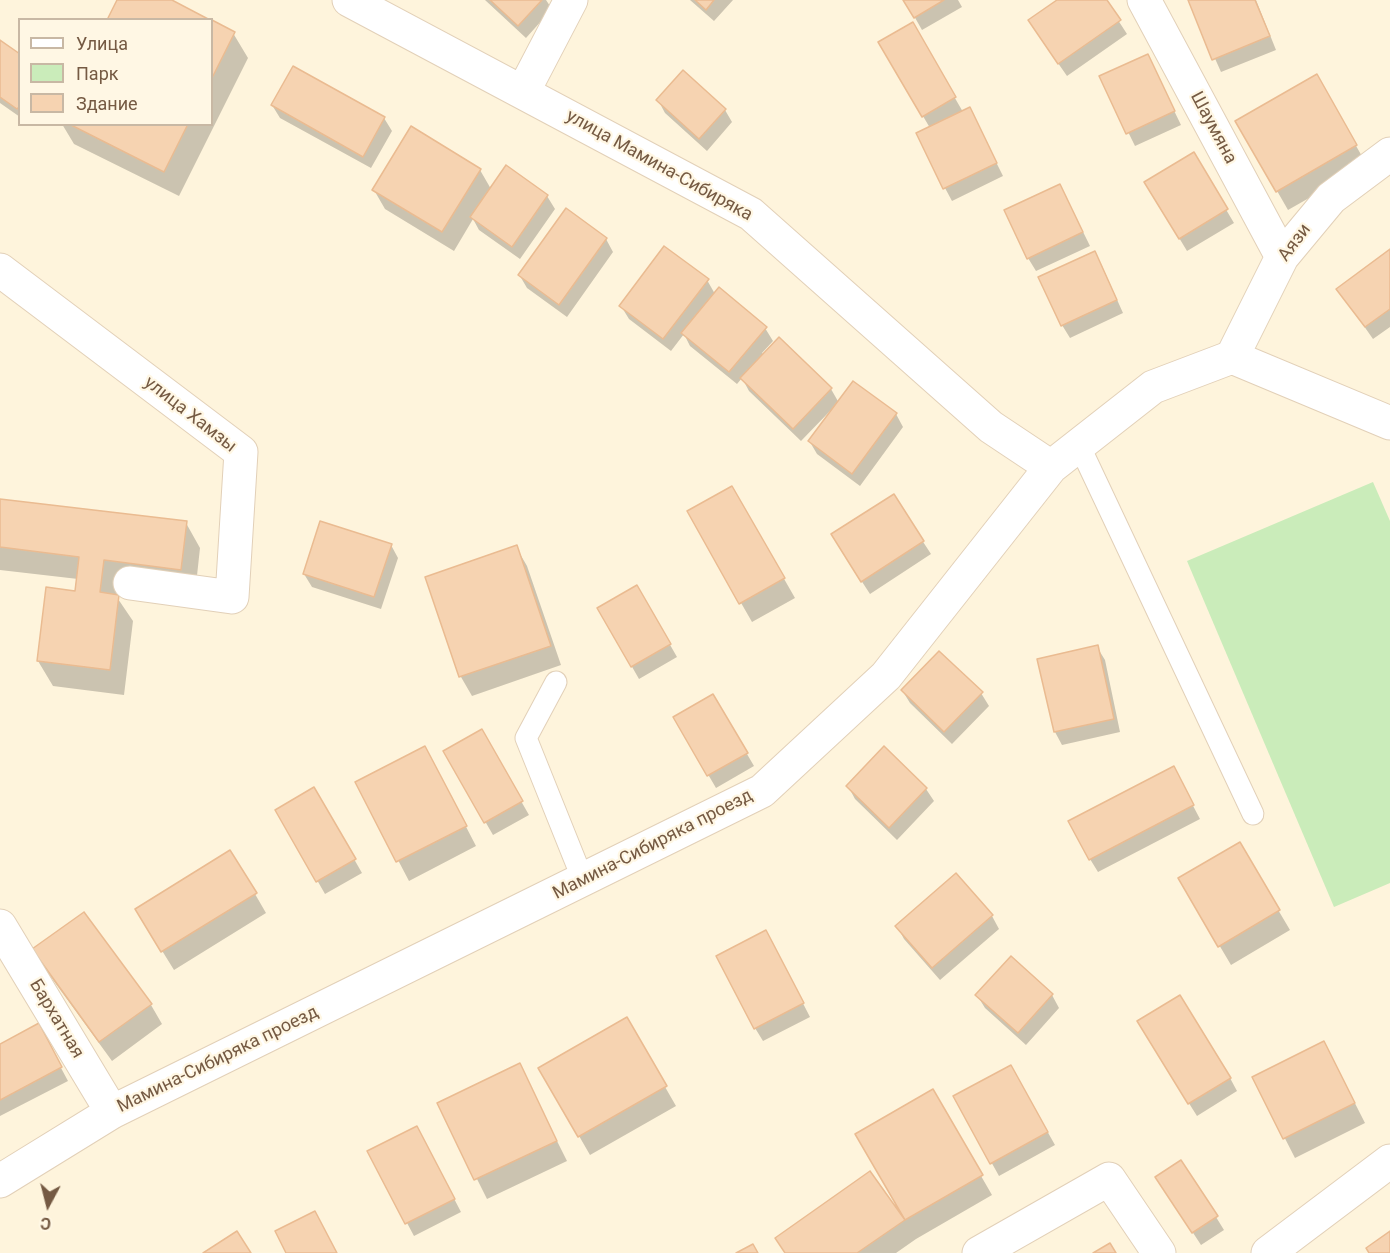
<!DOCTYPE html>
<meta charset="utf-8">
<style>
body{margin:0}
#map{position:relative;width:1390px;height:1253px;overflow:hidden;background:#fef4dc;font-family:Roboto,sans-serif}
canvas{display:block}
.legend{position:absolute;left:18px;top:18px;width:195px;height:108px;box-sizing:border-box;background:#fff7e4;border:2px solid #c8b8a4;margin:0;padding:8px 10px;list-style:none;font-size:18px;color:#755a43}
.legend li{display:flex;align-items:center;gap:12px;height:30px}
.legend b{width:30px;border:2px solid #c8b8a4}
.north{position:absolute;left:18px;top:1175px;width:60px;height:60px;-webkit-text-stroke:4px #fff7e4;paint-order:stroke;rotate:187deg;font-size:16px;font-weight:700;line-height:24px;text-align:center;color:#755a43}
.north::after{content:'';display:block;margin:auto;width:21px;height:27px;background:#755a43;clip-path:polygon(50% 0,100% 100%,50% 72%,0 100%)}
</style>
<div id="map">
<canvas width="1390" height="1253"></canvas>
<ul class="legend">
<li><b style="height:8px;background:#fff"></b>Улица</li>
<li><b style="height:16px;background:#caecba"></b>Парк</li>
<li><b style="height:16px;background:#f6d3b1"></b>Здание</li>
</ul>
<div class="north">С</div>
</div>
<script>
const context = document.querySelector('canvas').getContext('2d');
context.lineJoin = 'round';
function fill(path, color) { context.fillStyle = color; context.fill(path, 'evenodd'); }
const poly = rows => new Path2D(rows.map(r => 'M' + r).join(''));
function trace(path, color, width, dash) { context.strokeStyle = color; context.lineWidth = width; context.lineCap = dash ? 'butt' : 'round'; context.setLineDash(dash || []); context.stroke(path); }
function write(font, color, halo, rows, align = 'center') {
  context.font = font + ' Roboto,sans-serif'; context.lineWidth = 4.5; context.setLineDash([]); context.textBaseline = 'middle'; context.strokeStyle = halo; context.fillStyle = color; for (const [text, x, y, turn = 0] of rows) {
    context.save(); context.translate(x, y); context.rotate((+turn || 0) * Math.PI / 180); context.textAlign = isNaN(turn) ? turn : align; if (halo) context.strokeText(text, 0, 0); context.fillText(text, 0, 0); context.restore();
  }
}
fill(poly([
 [1373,482,1390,521,1390,883,1334,907,1187,561]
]), '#caecba');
fill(poly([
 [485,0,546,0,552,9,526,38],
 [690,0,733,0,714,21],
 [905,0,958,0,962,7,922,30],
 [1060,0,1105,0,1127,34,1067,76,1037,33],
 [1189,0,1256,0,1276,50,1221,72],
 [212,22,233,33,248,58,179,196,74,144,62,124,212,124],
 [912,24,963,112,976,122,1003,176,952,201,945,188,930,128,880,43],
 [0,42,20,56,20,117,0,103],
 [1147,55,1181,125,1135,146,1101,77],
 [1316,76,1367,165,1288,210,1237,121],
 [658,100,725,110,732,122,707,151,665,113],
 [272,105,384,118,392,131,371,168,280,118],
 [1193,154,1234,223,1187,251,1146,183],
 [506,168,547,196,555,209,520,259,479,230,473,219,454,251,385,209,374,190,480,170,491,189],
 [1060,185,1090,246,1036,271,1028,258],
 [606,239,613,252,567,317,527,288,520,276],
 [1390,251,1390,327,1373,339,1338,289],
 [1102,266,1123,313,1070,338,1062,325],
 [707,280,715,294,765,328,773,341,762,353,764,355,779,340,831,389,839,403,896,414,903,427,860,486,817,454,810,442,832,412,831,410,801,441,749,391,742,378,737,384,690,346,684,334,671,351,629,319,621,306],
 [732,488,795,598,752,622,689,512],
 [893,496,931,554,870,594,840,548],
 [0,500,186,523,200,548,195,594,117,585,116,596,133,621,124,695,53,686,38,661,76,592,78,579,0,570],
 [391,545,398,558,381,609,312,587,304,574],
 [516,547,527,566,561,665,472,696,461,677,427,578],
 [637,587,677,657,639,679,599,609],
 [1097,647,1105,660,1120,732,1062,745,1055,732,1039,660],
 [902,690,981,693,989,706,952,744,910,703],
 [713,696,754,766,716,788,675,718],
 [481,731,529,815,493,835,445,752],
 [435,767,476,846,409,881,357,782],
 [1180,781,1200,819,1098,872,1090,859],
 [848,786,926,789,934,801,897,840,855,799],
 [314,789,362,873,325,894,277,810],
 [1239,844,1290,930,1231,965,1180,879],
 [255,894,266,913,174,970,148,928],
 [84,914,151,1005,162,1024,112,1061,45,969,34,950],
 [992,916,999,929,940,980,904,939,897,926],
 [773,945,810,1017,763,1041,755,1028],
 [977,995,1052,995,1059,1008,1026,1045,985,1008],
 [626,1019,676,1106,590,1155,540,1068],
 [1146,1035,1230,1078,1237,1091,1197,1116],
 [45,1038,68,1081,0,1116,0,1045],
 [1334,1062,1365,1123,1295,1158,1254,1078],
 [519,1065,567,1161,487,1199,439,1103],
 [1011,1067,1055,1145,999,1176,955,1097],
 [932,1091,992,1195,916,1239,896,1253,785,1253,904,1216],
 [424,1141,461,1212,414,1236,369,1152],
 [1165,1190,1216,1217,1224,1230,1201,1245]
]), '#0003');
const building = poly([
 [117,0,172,0,210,20,107,20,117,0],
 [490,0,542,0,518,26,490,0],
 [695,0,714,0,706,10,695,0],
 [903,0,944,0,914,18,903,0],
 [1057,0,1107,0,1121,20,1058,64,1028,20,1057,0],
 [1188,0,1255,0,1270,36,1212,60,1188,0],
 [212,20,235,32,212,78,212,20],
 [913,22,956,97,922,117,878,42,913,22],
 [0,40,20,54,20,106,17,109,0,97,0,40],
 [1148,54,1175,111,1126,134,1099,76,1148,54],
 [293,66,385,117,363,157,271,105,293,66],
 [683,70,726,109,699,139,656,100,683,70],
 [1317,74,1357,145,1276,192,1235,121,1317,74],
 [970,107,997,163,943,189,916,133,970,107],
 [69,124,188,124,164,172,69,124],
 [411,126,481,169,442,232,372,190,411,126],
 [1194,152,1228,209,1179,239,1144,182,1194,152],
 [506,165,548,195,512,247,470,217,506,165],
 [1060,184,1083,232,1027,259,1004,210,1060,184],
 [566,208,607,238,559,305,518,275,566,208],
 [664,246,709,279,663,339,619,306,664,246],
 [1390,249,1390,309,1365,327,1336,289,1390,249],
 [1095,251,1117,300,1061,326,1038,277,1095,251],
 [719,287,767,327,729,372,681,333,719,287],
 [779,337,832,388,793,429,740,378,779,337],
 [853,381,897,413,852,474,808,441,853,381],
 [732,486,785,578,739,604,687,511,732,486],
 [894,494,924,541,861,582,831,534,894,494],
 [0,499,187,521,181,570,104,560,100,592,119,595,110,670,37,661,46,587,75,591,79,557,0,547,0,499],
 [320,521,392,544,374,597,303,574,320,521],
 [517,545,551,646,459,677,425,577,517,545],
 [637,585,671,644,631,667,597,608,637,585],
 [1098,645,1114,719,1054,732,1037,659,1098,645],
 [939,651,983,692,944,732,901,690,939,651],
 [713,694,748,753,707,776,673,717,713,694],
 [482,729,523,801,484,823,443,751,482,729],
 [425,746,467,826,396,862,355,782,425,746],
 [884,746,927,788,889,828,846,786,884,746],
 [1174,766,1194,805,1089,860,1068,821,1174,766],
 [314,787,356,859,316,882,275,810,314,787],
 [1240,842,1280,910,1218,947,1178,878,1240,842],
 [230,850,257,893,161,952,135,909,230,850],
 [956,873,993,915,932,968,895,926,956,873],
 [84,912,152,1004,99,1042,32,949,84,912],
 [766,930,804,1003,754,1029,716,956,766,930],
 [1011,956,1053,994,1018,1033,975,995,1011,956],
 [1180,995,1231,1078,1188,1104,1137,1021,1180,995],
 [627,1017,667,1086,578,1137,538,1068,627,1017],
 [39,1023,62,1067,0,1100,0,1044,39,1023],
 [1324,1041,1355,1103,1283,1139,1252,1077,1324,1041],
 [520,1063,557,1141,474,1180,437,1103,520,1063],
 [1011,1065,1048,1132,990,1164,953,1096,1011,1065],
 [933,1089,983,1175,905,1220,855,1134,933,1089],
 [417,1126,455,1199,405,1224,367,1151,417,1126],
 [1181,1160,1218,1216,1192,1233,1155,1177,1181,1160],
 [870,1171,905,1220,857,1253,785,1253,775,1238,870,1171],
 [315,1211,337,1253,286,1253,275,1231,315,1211],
 [237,1231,251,1253,203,1253,237,1231],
 [1390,1231,1390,1253,1369,1253,1366,1248,1390,1231],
 [1110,1243,1116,1253,1093,1253,1110,1243],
 [753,1244,758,1253,736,1253,753,1244]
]);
fill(building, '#f6d3b1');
trace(building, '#eabb91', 1.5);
const lane = poly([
 [1079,445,1253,814],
 [556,682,526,738,583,880]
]);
const street = poly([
 [349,0,751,214,991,427,1051,467],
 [1144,0,1282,257],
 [523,92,571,0],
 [0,270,241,452,232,597,130,583],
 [1232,357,1282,257,1331,198,1390,154],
 [1232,357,1390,423],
 [0,926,112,1112],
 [0,1181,112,1112,762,791,886,676,1051,467,1153,387,1232,357],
 [979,1253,1109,1179,1159,1253],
 [1268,1253,1390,1161]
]);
trace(lane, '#e2d0b8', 23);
trace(street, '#e2d0b8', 35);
trace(lane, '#fff', 21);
trace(street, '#fff', 33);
write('18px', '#755a43', '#fff7e4', [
 ["Шаумяна",1213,128,62],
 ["улица Мамина-Сибиряка",659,166,29],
 ["Аязи",1295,243,-53],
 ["улица Хамзы",190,415,38],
 ["Мамина-Сибиряка проезд",653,845,-27],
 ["Бархатная",56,1019,59],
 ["Мамина-Сибиряка проезд",218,1060,-26]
]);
</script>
